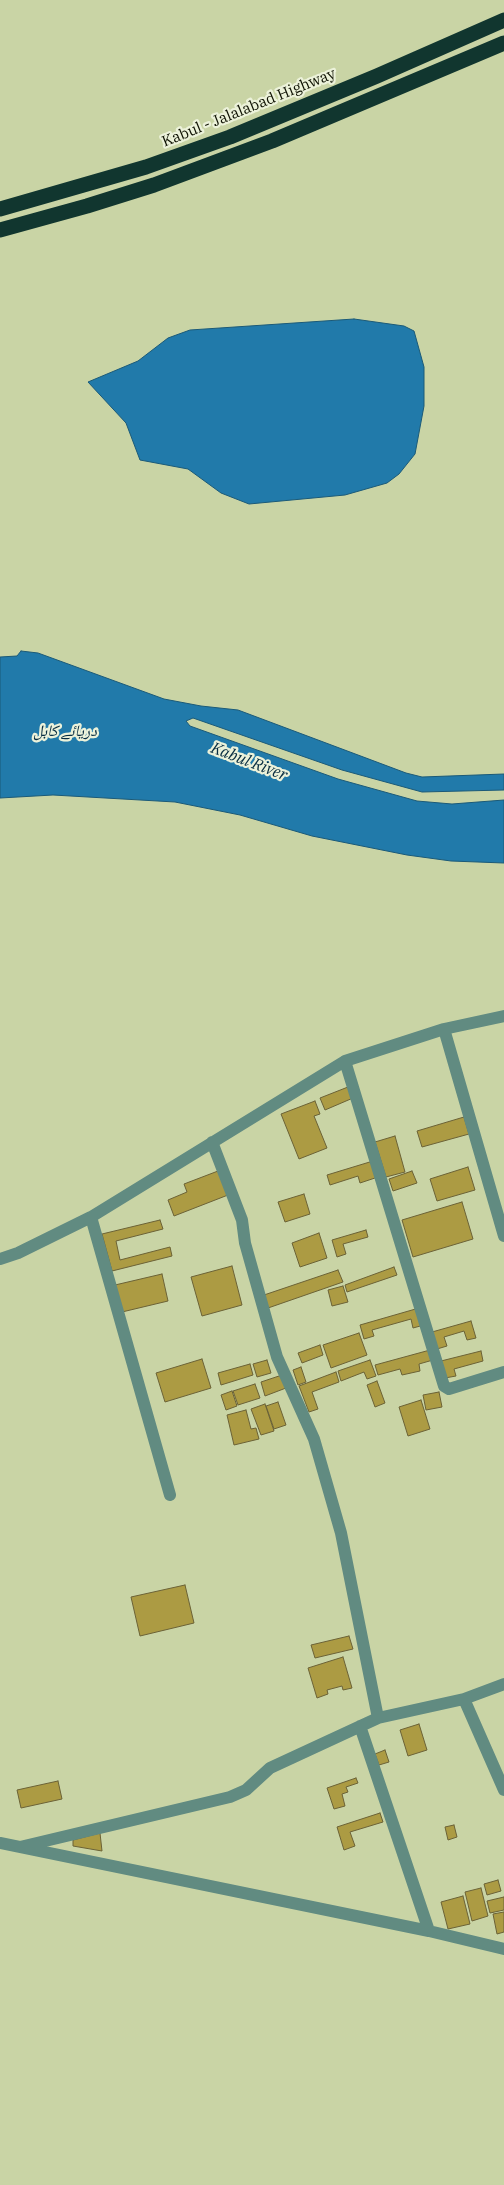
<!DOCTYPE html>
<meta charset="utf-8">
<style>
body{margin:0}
canvas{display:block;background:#c9d4a5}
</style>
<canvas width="504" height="2185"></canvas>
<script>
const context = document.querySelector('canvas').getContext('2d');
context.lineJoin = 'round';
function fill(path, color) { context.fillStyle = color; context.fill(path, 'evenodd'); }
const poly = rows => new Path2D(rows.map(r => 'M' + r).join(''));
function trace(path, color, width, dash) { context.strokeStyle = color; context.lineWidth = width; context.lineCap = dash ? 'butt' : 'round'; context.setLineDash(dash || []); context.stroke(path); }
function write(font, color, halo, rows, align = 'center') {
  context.font = font + ' "IBM Plex Serif","Noto Naskh Arabic",serif'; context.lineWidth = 4.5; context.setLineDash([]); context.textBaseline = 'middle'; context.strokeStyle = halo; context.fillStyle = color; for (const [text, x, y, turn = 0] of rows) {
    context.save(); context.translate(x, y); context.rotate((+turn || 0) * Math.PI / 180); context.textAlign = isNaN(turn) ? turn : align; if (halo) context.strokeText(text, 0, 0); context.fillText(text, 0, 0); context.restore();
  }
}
const water = poly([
 [354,319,404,326,414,331,424,367,424,406,415,454,399,474,387,483,345,495,249,504,221,493,188,469,140,460,126,423,88,382,138,361,168,338,190,330,354,319],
 [21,651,38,653,164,699,201,706,238,710,406,773,422,777,504,774,504,790,422,792,342,770,193,718,186,721,190,726,338,779,417,801,452,804,504,800,504,863,451,861,407,855,312,836,240,815,175,802,53,795,0,798,0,657,17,656,21,651]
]);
fill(water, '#217aaa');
trace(water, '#1b5a78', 1);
const building = poly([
 [348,1087,353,1098,325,1110,320,1098,348,1087],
 [315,1101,320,1114,314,1116,327,1148,299,1159,281,1114,315,1101],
 [464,1117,469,1134,422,1147,417,1131,464,1117],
 [395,1136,405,1172,386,1177,375,1142,395,1136],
 [373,1161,378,1177,360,1183,358,1176,330,1185,327,1175,373,1161],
 [468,1167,475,1190,437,1201,430,1179,468,1167],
 [218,1171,228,1195,174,1216,168,1200,187,1192,184,1184,218,1171],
 [412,1171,417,1183,393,1191,389,1179,412,1171],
 [304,1194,310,1214,285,1222,278,1202,304,1194],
 [462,1202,473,1239,413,1257,402,1220,462,1202],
 [160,1220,163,1229,116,1241,120,1260,170,1247,172,1256,112,1271,102,1234,160,1220],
 [366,1230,368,1237,343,1244,346,1254,337,1257,332,1240,366,1230],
 [319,1233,327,1258,300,1267,292,1243,319,1233],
 [232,1266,242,1305,202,1316,191,1277,232,1266],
 [394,1267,397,1275,347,1292,345,1285,394,1267],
 [338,1270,343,1282,268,1308,264,1295,338,1270],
 [162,1274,168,1301,122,1312,115,1285,162,1274],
 [343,1286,348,1302,332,1306,328,1290,343,1286],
 [419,1308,424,1325,413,1328,411,1319,372,1330,374,1336,364,1339,360,1325,419,1308],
 [471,1321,476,1338,467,1340,464,1331,444,1337,447,1346,437,1349,432,1332,471,1321],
 [359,1333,367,1355,331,1368,323,1345,359,1333],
 [320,1345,323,1355,302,1363,298,1353,320,1345],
 [430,1350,433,1360,419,1364,420,1371,402,1375,400,1369,378,1375,375,1365,430,1350],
 [481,1351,483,1361,454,1369,456,1376,445,1378,441,1361,481,1351],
 [202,1359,211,1388,165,1402,156,1373,202,1359],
 [267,1360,271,1373,257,1377,253,1364,267,1360],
 [370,1360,376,1376,367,1379,364,1372,341,1381,338,1371,370,1360],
 [250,1364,253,1375,221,1385,218,1373,250,1364],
 [301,1367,306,1382,298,1385,293,1370,301,1367],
 [336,1372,339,1382,312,1392,318,1409,309,1412,299,1386,336,1372],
 [282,1375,286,1388,265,1396,261,1382,282,1375],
 [377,1381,385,1403,375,1407,367,1385,377,1381],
 [255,1384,260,1398,238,1405,233,1391,255,1384],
 [232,1391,237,1406,226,1410,221,1395,232,1391],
 [439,1392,442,1407,426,1410,423,1395,439,1392],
 [421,1400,430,1429,408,1436,399,1407,421,1400],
 [278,1402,286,1425,274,1429,266,1406,278,1402],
 [265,1404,274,1431,261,1435,251,1409,265,1404],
 [246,1410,251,1429,256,1428,259,1439,234,1445,227,1415,246,1410],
 [185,1585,194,1623,140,1636,131,1597,185,1585],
 [349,1636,353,1649,315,1658,311,1645,349,1636],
 [343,1657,352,1688,343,1690,342,1686,327,1690,328,1694,317,1698,308,1668,343,1657],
 [419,1724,427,1750,408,1756,400,1730,419,1724],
 [385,1750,389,1762,379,1765,375,1754,385,1750],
 [356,1778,358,1783,346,1787,348,1792,342,1794,345,1806,334,1809,327,1788,356,1778],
 [58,1781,62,1799,21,1808,17,1790,58,1781],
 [380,1813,383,1822,350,1832,355,1846,344,1850,337,1827,380,1813],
 [454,1825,457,1837,448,1840,445,1827,454,1825],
 [100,1833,102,1851,73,1846,73,1840,100,1833],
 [498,1880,501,1891,487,1895,484,1884,498,1880],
 [481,1888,488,1916,472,1921,465,1892,481,1888],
 [463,1896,470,1924,448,1929,441,1902,463,1896],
 [504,1897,504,1910,490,1913,487,1901,504,1897],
 [504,1912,504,1932,497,1934,493,1914,504,1912]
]);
fill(building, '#ac9b43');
trace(building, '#6b6236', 1);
trace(poly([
 [444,1029,504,1236],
 [345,1061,444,1386,449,1389,504,1372],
 [212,1142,242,1220,245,1243,277,1357,314,1439,341,1533,378,1718],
 [91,1217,170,1495],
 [0,1259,18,1253,91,1217,345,1061,444,1029,504,1016],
 [464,1699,504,1790],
 [360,1726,429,1931],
 [0,1843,429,1931,504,1949],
 [20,1847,230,1797,246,1790,270,1768,378,1718,464,1699,504,1684]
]), '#618b81', 12);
trace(poly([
 [0,209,146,167,230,137,377,76,504,20],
 [0,230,87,206,154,185,272,141,504,43]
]), '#11362f', 15);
write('15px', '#0e1102', '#ecf2da', [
 ["Kabul - Jalalabad Highway",249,108,-22]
]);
write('italic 16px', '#072c41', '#ecf2da', [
 ["دریائے کابل",65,731],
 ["Kabul River",249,762,21]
]);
</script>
